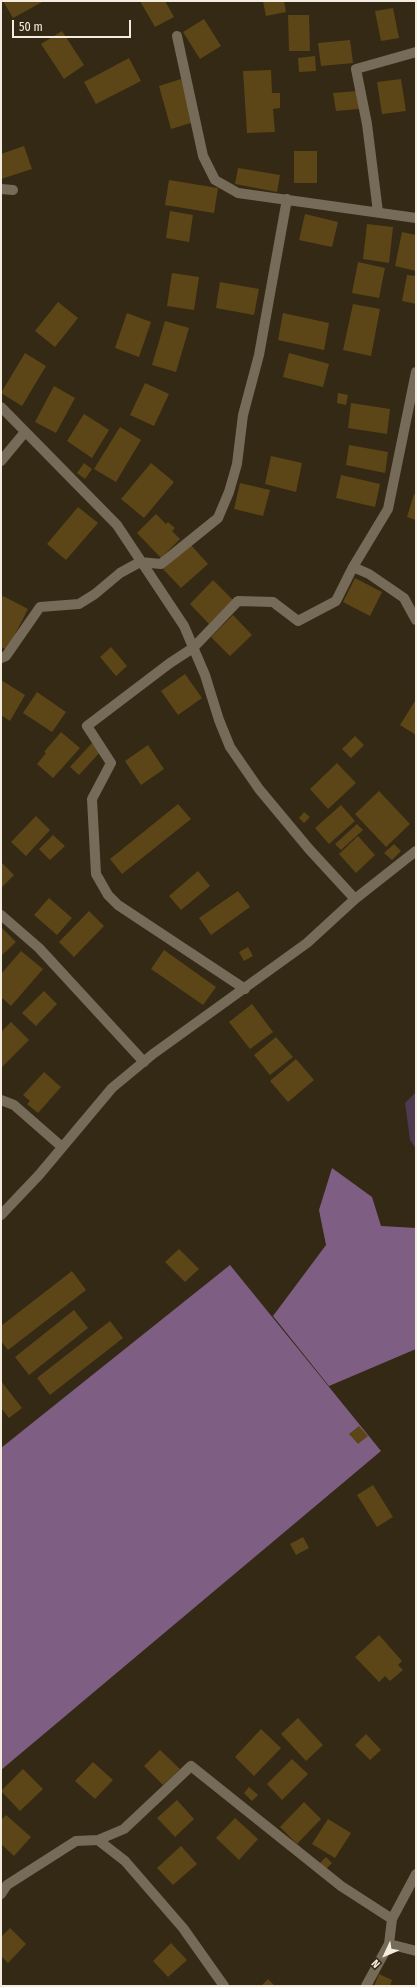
<!DOCTYPE html>
<style>
body{margin:0}
#map{position:relative;width:417px;height:1987px;overflow:hidden;background:#342914;font-family:"Fira Sans Condensed",sans-serif}
canvas{display:block}
.frame{position:absolute;inset:0;border:2px solid #f4eddf;pointer-events:none}
.north{position:absolute;left:365px;top:1935px;width:40px;height:40px;-webkit-text-stroke:3px #342914;paint-order:stroke;rotate:226deg;font-size:11px;font-weight:700;line-height:16px;text-align:center;color:#f4eddf}
.north::after{content:'';display:block;margin:auto;width:14px;height:18px;background:#f4eddf;clip-path:polygon(50% 0,100% 100%,50% 72%,0 100%)}
.scale{position:absolute;left:12px;top:20px;width:119px;height:18px;box-sizing:border-box;border:2px solid #f4eddf;border-top:0;padding-left:5px;font-size:12px;line-height:14px;white-space:nowrap;color:#f4eddf;-webkit-text-stroke:3px #342914;paint-order:stroke}
</style>
<div id="map">
<canvas width="417" height="1987"></canvas>
<div class="frame"></div>
<div class="north">N</div>
<div class="scale">50 m</div>
</div>
<script>
const context = document.querySelector('canvas').getContext('2d');
context.lineJoin = 'round';
function fill(path, color) { context.fillStyle = color; context.fill(path, 'evenodd'); }
const poly = rows => new Path2D(rows.map(r => 'M' + r).join(''));
function trace(path, color, width, dash) { context.strokeStyle = color; context.lineWidth = width; context.lineCap = dash ? 'butt' : 'round'; context.setLineDash(dash || []); context.stroke(path); }
fill(poly([
 [416,1092,416,1149,410,1140,405,1103]
]), '#4d3950');
fill(poly([
 [332,1168,372,1197,381,1226,416,1228,416,1349,329,1386,273,1316,326,1245,319,1210],
 [230,1265,381,1451,1,1770,1,1448]
]), '#7f5e84');
fill(poly([
 [3,1,44,1,13,18],
 [140,1,165,1,174,17,155,27],
 [263,1,284,1,286,12,266,16],
 [393,8,399,38,381,41,375,11],
 [288,15,309,15,310,51,289,51],
 [204,19,221,46,200,59,183,32],
 [62,31,84,65,64,79,41,44],
 [350,40,353,63,321,66,318,43],
 [315,56,316,71,299,72,298,58],
 [129,58,141,81,96,104,84,82],
 [271,70,272,93,280,93,280,108,273,109,275,132,247,133,243,71],
 [181,79,194,122,171,129,159,86],
 [401,79,406,111,382,114,377,82],
 [357,91,359,109,336,111,333,93],
 [24,146,32,169,1,179,1,154],
 [294,151,317,151,317,183,294,183],
 [238,168,280,175,277,192,235,184],
 [169,180,218,188,214,213,165,205],
 [170,211,193,215,189,242,166,238],
 [305,214,338,222,332,247,299,240],
 [367,224,393,227,389,263,363,259],
 [402,232,416,235,416,271,395,266],
 [358,262,385,268,379,298,352,293],
 [172,273,199,277,194,310,167,306],
 [407,275,416,276,416,304,402,301],
 [220,282,259,289,254,315,216,308],
 [58,302,78,318,55,347,35,331],
 [353,304,380,309,371,356,343,350],
 [127,313,151,322,139,357,115,348],
 [283,313,329,323,324,350,278,340],
 [165,321,189,328,176,372,152,365],
 [25,353,46,366,22,406,1,393],
 [289,353,329,364,323,387,283,377],
 [145,383,169,394,154,426,130,415],
 [54,386,75,398,56,433,35,422],
 [338,393,348,395,346,405,337,403],
 [351,403,390,409,387,434,348,428],
 [84,414,109,430,92,458,67,441],
 [120,427,141,440,116,482,94,469],
 [349,445,388,452,385,473,346,465],
 [271,456,302,463,296,492,265,484],
 [84,463,92,469,85,479,77,473],
 [151,463,174,482,144,518,121,499],
 [341,475,380,484,375,507,336,498],
 [240,483,270,490,263,516,234,509],
 [414,494,416,495,416,520,407,517],
 [78,507,98,523,66,560,47,544],
 [156,514,166,524,168,522,175,528,172,531,180,539,161,558,137,533],
 [190,544,208,564,181,588,163,569],
 [355,578,382,592,370,616,343,602],
 [213,580,233,600,209,624,190,604],
 [3,596,28,609,7,650,1,647,1,599],
 [233,615,252,635,230,656,211,637],
 [111,647,127,666,116,676,100,657],
 [185,674,202,698,178,715,161,691],
 [1,680,25,695,10,721,1,715],
 [37,692,66,712,52,732,23,713],
 [415,701,416,702,416,735,400,725],
 [61,732,80,748,53,778,37,764,46,753,44,752],
 [355,736,364,745,351,758,342,749],
 [92,743,101,751,79,775,70,767],
 [148,745,164,769,141,785,125,761],
 [337,763,356,783,328,809,310,789],
 [379,791,410,824,386,847,355,814],
 [178,804,191,819,122,874,110,859],
 [341,805,355,821,329,844,315,828],
 [304,812,310,817,304,823,299,818],
 [36,816,50,830,26,856,11,842],
 [357,824,363,830,341,850,335,844],
 [53,835,65,846,50,860,39,849],
 [358,836,375,855,356,873,339,854],
 [394,844,401,851,392,860,384,853],
 [1,862,14,875,1,888],
 [198,871,210,886,181,910,169,896],
 [238,891,250,907,211,935,199,918],
 [49,898,72,918,57,935,34,915],
 [89,911,104,926,74,957,59,942],
 [1,927,16,942,1,956],
 [248,947,253,956,244,961,239,952],
 [164,950,216,987,203,1005,151,969],
 [21,951,43,969,11,1006,1,997,1,974],
 [44,991,57,1004,36,1026,22,1013],
 [252,1004,273,1032,250,1049,229,1022],
 [11,1022,29,1040,1,1068,1,1032],
 [276,1037,293,1057,270,1075,254,1055],
 [296,1059,314,1080,288,1102,270,1081],
 [44,1072,61,1087,38,1113,27,1104,30,1101,23,1095],
 [179,1249,199,1269,185,1282,165,1262],
 [72,1271,86,1290,8,1350,1,1341,1,1326],
 [74,1310,88,1328,29,1375,15,1357],
 [110,1321,123,1338,50,1395,37,1378],
 [1,1381,22,1408,9,1418,1,1408],
 [359,1426,368,1436,358,1444,349,1434],
 [373,1485,393,1517,377,1527,357,1495],
 [303,1537,309,1548,296,1555,290,1544],
 [379,1635,402,1661,398,1665,403,1670,390,1681,385,1676,379,1682,355,1657],
 [298,1718,323,1745,306,1761,281,1734],
 [261,1729,281,1748,254,1776,235,1757],
 [366,1734,381,1750,370,1760,355,1745],
 [160,1750,180,1769,163,1785,144,1766],
 [292,1759,308,1774,282,1800,267,1784],
 [93,1762,113,1780,95,1799,75,1781],
 [23,1769,43,1789,20,1811,1,1791],
 [249,1787,258,1795,252,1801,244,1793],
 [177,1800,194,1819,175,1837,157,1818],
 [304,1802,321,1819,297,1844,280,1827],
 [6,1815,31,1837,14,1856,1,1844,1,1820],
 [235,1818,258,1839,239,1860,216,1838],
 [328,1819,351,1833,335,1858,312,1844],
 [181,1846,197,1864,173,1885,157,1868],
 [326,1857,332,1863,325,1870,319,1864],
 [10,1928,26,1944,8,1963,1,1956,1,1937],
 [171,1943,187,1960,168,1977,153,1961],
 [379,1974,392,1980,390,1986,374,1986],
 [268,1979,275,1986,261,1986]
]), '#5c4617');
trace(poly([
 [177,36,203,156,215,180,238,193,416,218],
 [1,189,13,190],
 [378,212,367,124,356,69,416,52],
 [1,407,117,525,184,626,205,675,219,720,230,747,259,789,309,849,355,899],
 [1,461,25,432],
 [353,567,369,574,404,598,416,620],
 [1,658,6,656,40,607,79,604,95,594,120,573,140,562,161,564,218,518,229,492,237,464,243,415,259,355,287,199],
 [1,915,39,948,144,1062],
 [245,989,118,905,108,895,96,874,92,799,111,763,87,726,170,663,193,648,238,601,273,602,298,621,336,601,353,567,388,509,416,372],
 [1,1100,14,1105,62,1147],
 [1,1215,39,1175,112,1088,153,1054,307,943,355,899,416,851],
 [98,1840,124,1829,191,1766,341,1886,392,1919],
 [1,1894,7,1885,76,1841,98,1840,125,1861,183,1928,224,1986],
 [389,1944,416,1951],
 [366,1986,389,1944,392,1919,416,1874]
]), '#756b58', 10);
</script>
